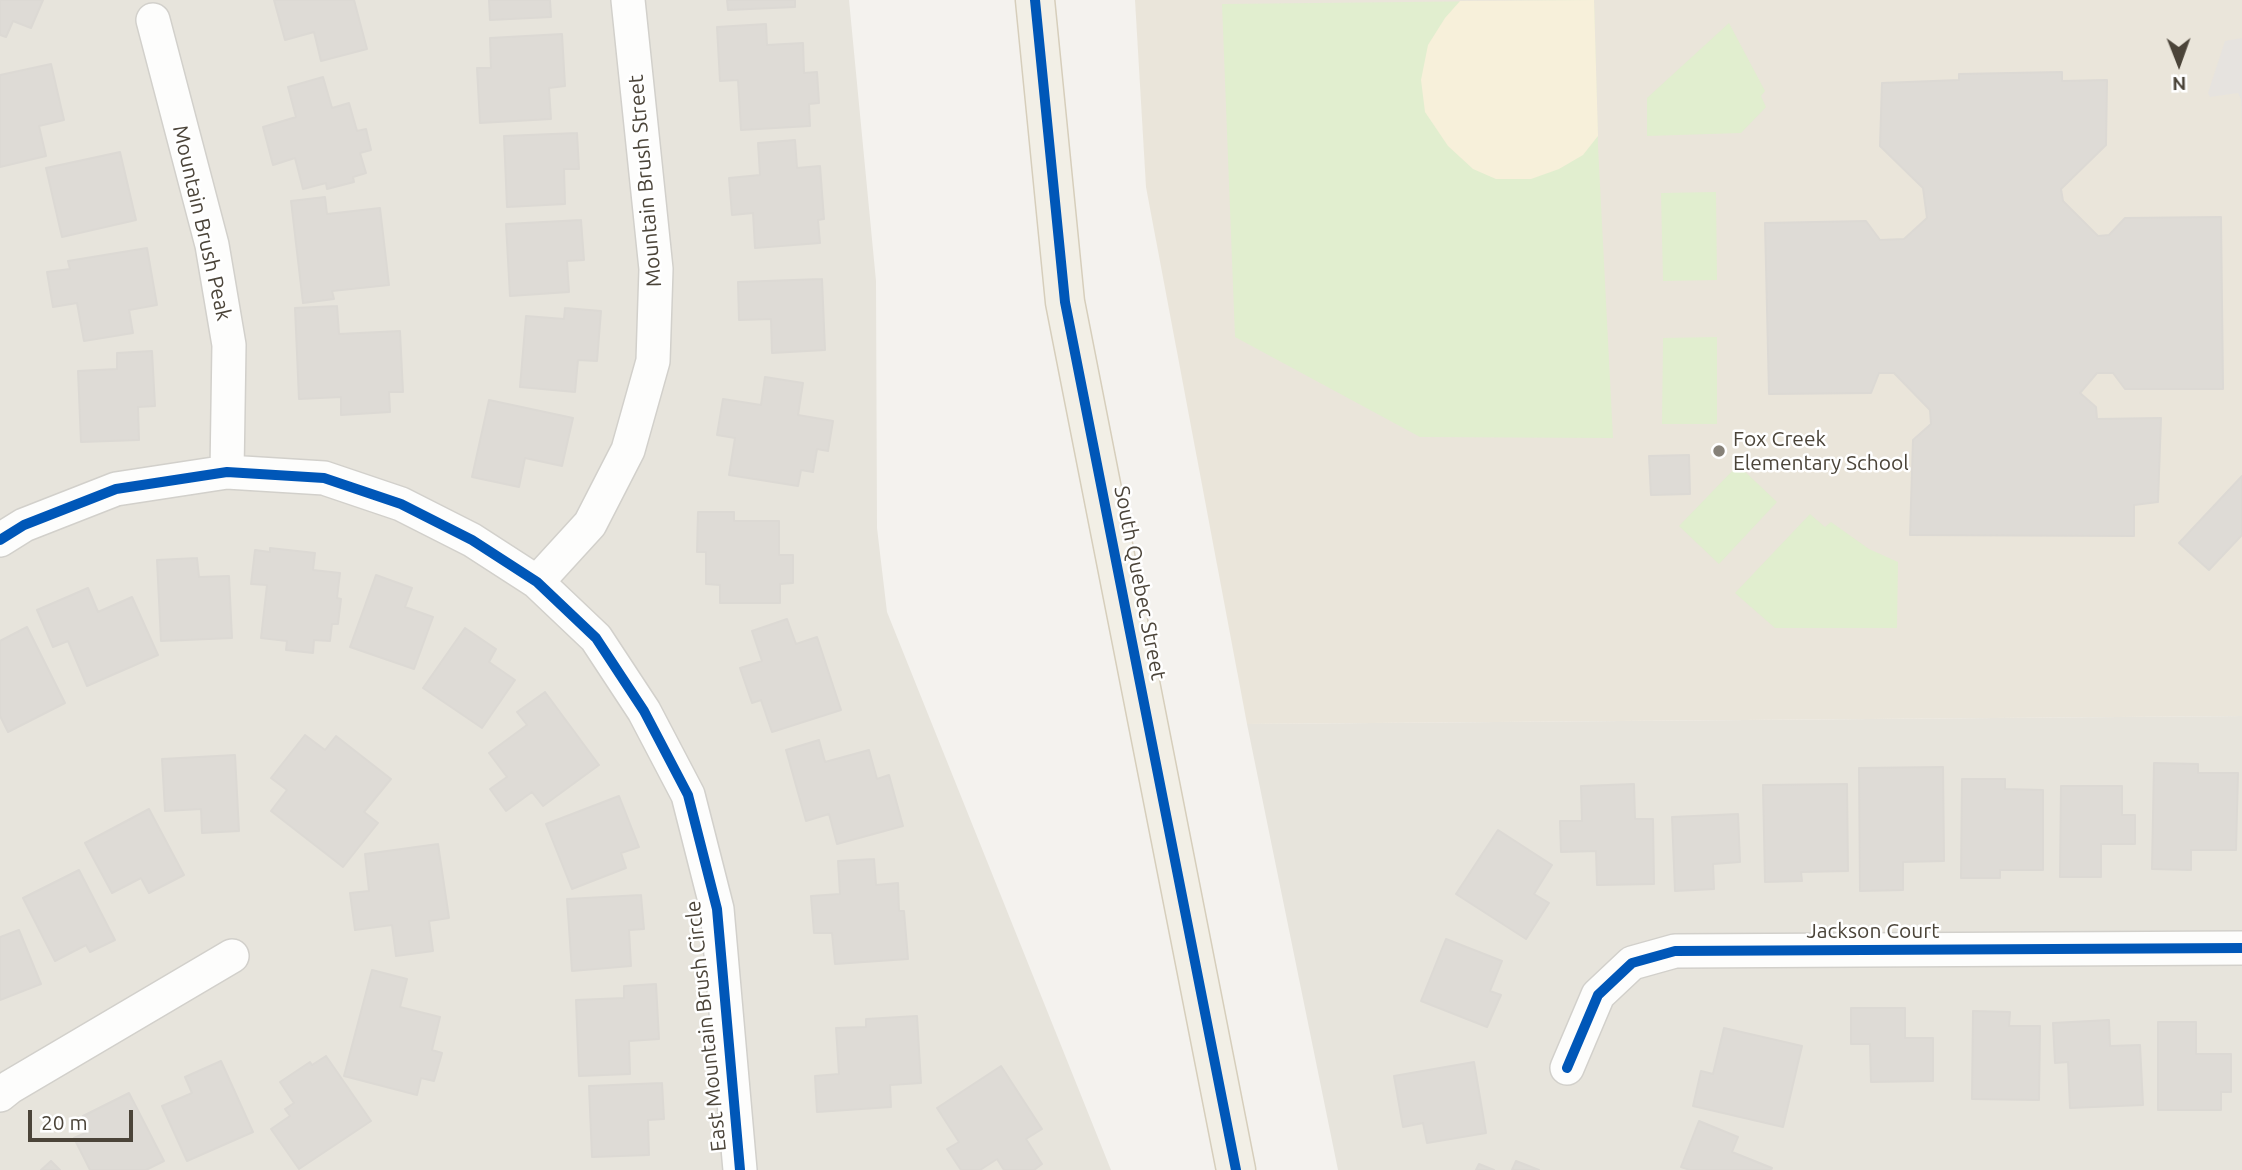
<!DOCTYPE html>
<style>
body{margin:0}
#map{position:relative;width:2242px;height:1170px;overflow:hidden;background:#f4f2ee;font-family:Ubuntu,sans-serif}
canvas{display:block}
.north{position:absolute;left:2144px;top:28px;width:70px;height:70px;-webkit-text-stroke:5px #fff;paint-order:stroke;rotate:179deg;font-size:19px;font-weight:700;line-height:28px;text-align:center;color:#4b4439}
.north::after{content:'';display:block;margin:auto;width:24px;height:32px;background:#4b4439;clip-path:polygon(50% 0,100% 100%,50% 72%,0 100%)}
.scale{position:absolute;left:28px;top:1110px;width:105px;height:32px;box-sizing:border-box;border:4px solid #4b4439;border-top:0;padding-left:9px;font-size:21px;line-height:24px;white-space:nowrap;color:#4b4439;-webkit-text-stroke:5px #fff;paint-order:stroke}
</style>
<div id="map">
<canvas width="2242" height="1170"></canvas>
<div class="north">N</div>
<div class="scale">20 m</div>
</div>
<script>
const context = document.querySelector('canvas').getContext('2d');
context.lineJoin = 'round';
function fill(path, color) { context.fillStyle = color; context.fill(path, 'evenodd'); }
const poly = rows => new Path2D(rows.map(r => 'M' + r).join(''));
function trace(path, color, width, dash) { context.strokeStyle = color; context.lineWidth = width; context.lineCap = dash ? 'butt' : 'round'; context.setLineDash(dash || []); context.stroke(path); }
function write(font, color, halo, rows, align = 'center') {
  context.font = font + ' Ubuntu,sans-serif'; context.lineWidth = 5; context.setLineDash([]); context.textBaseline = 'middle'; context.strokeStyle = halo; context.fillStyle = color; for (const [text, x, y, turn = 0] of rows) {
    context.save(); context.translate(x, y); context.rotate((+turn || 0) * Math.PI / 180); context.textAlign = isNaN(turn) ? turn : align; if (halo) context.strokeText(text, 0, 0); context.fillText(text, 0, 0); context.restore();
  }
}
fill(poly([
 [0,0,849,0,876,281,877,528,887,612,1111,1170,0,1170],
 [2242,716,2242,1170,1338,1170,1247,724]
]), '#e7e4dc');
fill(poly([
 [1135,0,2242,0,2242,716,1247,724,1146,187]
]), '#eae5da');
fill(poly([
 [1594,0,1598,146,1613,438,1420,437,1235,337,1222,4],
 [1729,23,1765,91,1761,96,1766,107,1741,133,1647,136,1647,98],
 [1716,192,1717,280,1663,281,1661,193],
 [1717,337,1717,424,1662,424,1663,338],
 [1738,465,1777,502,1719,564,1679,526],
 [1810,514,1825,527,1831,522,1869,549,1898,562,1897,628,1775,628,1735,593]
]), '#e1eecf');
fill(poly([
 [1594,0,1598,136,1583,155,1559,169,1531,179,1496,179,1473,169,1448,146,1425,112,1421,80,1428,45,1445,18,1460,1]
]), '#f7f0da');
fill(poly([
 [2242,38,2242,126,2241,99,2238,93,2210,97,2208,93,2225,41]
]), '#e6e3df');
const building = poly([
 [0,0,43,0,31,28,13,21,6,37,0,35,0,0],
 [274,0,354,0,367,49,321,61,314,32,285,40,274,0],
 [489,0,550,0,551,17,490,20,489,0],
 [727,0,795,0,795,7,728,10,727,0],
 [766,24,767,45,803,43,804,73,817,72,819,103,809,104,810,126,741,130,738,80,720,81,717,27,766,24],
 [562,34,565,86,549,88,551,119,480,123,477,68,491,68,490,38,562,34],
 [51,64,64,120,39,126,46,156,0,167,0,75,51,64],
 [2062,72,2062,81,2107,80,2106,145,2061,189,2063,201,2098,236,2109,235,2125,218,2221,217,2223,389,2125,389,2113,373,2097,373,2080,393,2096,407,2097,419,2161,418,2158,502,2134,505,2134,536,1910,535,1913,440,1931,424,1930,410,1894,373,1879,373,1871,393,1769,394,1765,223,1866,221,1880,240,1904,239,1927,218,1923,188,1880,146,1882,83,1959,80,1959,74,2062,72],
 [323,77,332,108,349,103,357,131,366,129,371,150,360,153,366,173,353,177,354,182,327,189,326,183,303,189,295,158,273,165,263,127,296,117,288,87,323,77],
 [577,133,579,169,564,169,565,204,507,207,504,136,577,133],
 [795,140,797,168,820,166,824,219,818,220,820,243,755,248,753,213,732,215,729,178,760,175,758,143,795,140],
 [120,152,136,220,62,237,46,168,120,152],
 [325,197,327,214,380,208,389,285,332,291,334,299,303,303,291,201,325,197],
 [581,220,584,260,567,261,569,292,510,296,506,224,581,220],
 [147,248,157,305,129,310,133,333,84,341,77,303,53,307,47,272,70,269,68,261,147,248],
 [822,279,825,350,772,353,771,319,739,320,738,282,822,279],
 [337,306,339,334,400,331,403,392,389,392,390,412,341,415,341,397,299,399,295,308,337,306],
 [565,308,601,311,597,361,578,360,575,392,520,387,526,316,564,319,565,308],
 [152,351,155,406,138,407,139,440,81,442,78,371,117,369,117,353,152,351],
 [765,377,803,383,798,415,833,421,828,451,817,449,813,472,801,470,798,486,729,475,735,438,717,435,723,399,761,405,765,377],
 [489,400,573,418,562,466,525,458,519,487,472,477,489,400],
 [1689,455,1690,494,1651,495,1649,456,1689,455],
 [2242,476,2242,535,2209,570,2179,543,2242,476],
 [698,512,734,512,734,521,779,521,779,555,793,555,793,583,780,584,780,603,720,603,720,585,706,584,706,552,697,552,698,512],
 [270,548,315,553,313,570,340,573,337,598,341,599,338,624,332,624,330,641,314,640,313,653,286,650,287,641,261,638,267,585,251,584,255,550,270,552,270,548],
 [197,558,199,577,229,576,232,638,161,641,157,560,197,558],
 [376,575,412,588,405,607,433,617,414,669,350,647,376,575],
 [88,588,98,612,132,597,158,655,87,686,68,641,53,647,37,610,88,588],
 [787,619,796,644,817,637,841,710,772,732,761,700,752,703,740,668,762,661,752,631,787,619],
 [27,627,65,703,8,732,0,716,0,641,27,627],
 [465,628,496,649,489,662,515,680,482,728,423,688,465,628],
 [545,692,599,765,543,806,532,792,506,811,490,789,507,777,489,753,527,725,517,712,545,692],
 [305,735,325,750,336,736,391,779,364,812,378,823,343,867,271,811,287,790,271,778,305,735],
 [819,740,825,762,869,750,877,779,889,775,903,826,837,844,829,814,806,821,786,750,819,740],
 [235,755,239,831,202,833,201,809,165,811,162,759,235,755],
 [2154,763,2198,764,2198,773,2238,773,2236,850,2191,850,2191,870,2152,869,2154,763],
 [1943,767,1944,861,1903,862,1903,890,1860,891,1859,768,1943,767],
 [1962,779,2005,779,2005,789,2043,790,2043,870,2000,870,2000,878,1961,878,1962,779],
 [1634,784,1635,819,1653,819,1654,884,1597,885,1596,851,1561,852,1560,821,1582,821,1581,786,1634,784],
 [1847,784,1848,871,1801,872,1802,881,1765,882,1763,785,1847,784],
 [2061,786,2122,786,2122,815,2135,815,2135,844,2101,844,2101,877,2060,877,2061,786],
 [619,796,639,847,621,853,626,868,572,889,546,824,619,796],
 [149,809,184,875,149,893,141,878,112,893,85,843,149,809],
 [1738,814,1740,862,1713,864,1714,889,1675,891,1672,817,1738,814],
 [1498,830,1552,865,1534,894,1549,903,1526,939,1456,894,1498,830],
 [438,844,449,918,429,921,433,951,396,956,392,925,355,930,350,893,369,891,365,854,438,844],
 [874,859,876,885,898,883,899,911,904,911,908,959,835,964,832,933,814,933,811,896,840,894,838,861,874,859],
 [79,870,115,940,90,952,86,945,55,961,23,898,79,870],
 [641,895,644,929,629,930,631,966,572,971,567,899,641,895],
 [19,930,41,984,0,1000,0,937,19,930],
 [1446,939,1502,961,1490,991,1501,995,1487,1027,1421,1001,1446,939],
 [372,970,407,979,400,1007,440,1017,432,1050,442,1053,434,1081,421,1078,417,1095,344,1076,372,970],
 [656,984,659,1039,629,1041,630,1074,579,1076,576,1000,624,998,624,986,656,984],
 [1851,1008,1905,1008,1905,1038,1933,1038,1933,1081,1871,1082,1870,1044,1851,1044,1851,1008],
 [1973,1011,2010,1012,2009,1026,2040,1026,2039,1100,1972,1099,1973,1011],
 [917,1016,921,1083,890,1085,891,1107,817,1112,815,1076,839,1074,836,1028,866,1027,866,1019,917,1016],
 [2109,1020,2110,1046,2140,1045,2143,1105,2070,1108,2068,1062,2055,1063,2053,1023,2109,1020],
 [2158,1022,2196,1022,2196,1054,2231,1054,2231,1092,2221,1092,2221,1110,2158,1110,2158,1022],
 [1724,1028,1802,1046,1783,1127,1693,1106,1701,1071,1713,1074,1724,1028],
 [326,1056,371,1121,299,1169,271,1129,290,1116,285,1109,294,1103,280,1082,310,1062,312,1065,326,1056],
 [221,1061,253,1132,187,1161,162,1106,192,1093,185,1077,221,1061],
 [1474,1062,1486,1133,1427,1143,1423,1123,1403,1127,1394,1076,1474,1062],
 [1001,1066,1042,1129,1026,1139,1042,1164,1034,1170,1004,1170,997,1159,980,1170,961,1170,947,1149,959,1142,937,1108,1001,1066],
 [662,1083,664,1119,648,1120,649,1155,592,1157,589,1086,662,1083],
 [129,1093,164,1161,146,1170,90,1170,74,1138,90,1131,83,1116,129,1093],
 [1699,1121,1738,1137,1732,1152,1772,1168,1771,1170,1690,1170,1681,1167,1699,1121],
 [51,1161,60,1170,41,1170,51,1161],
 [1516,1161,1539,1170,1512,1170,1516,1161],
 [1479,1164,1494,1170,1476,1170,1479,1164]
]);
fill(building, '#dedbd6');
trace(building, '#dcd9d4', 2);
const minor = poly([
 [153,20,212,245,229,345,227,472],
 [0,540,24,525,116,489,227,472,324,478,401,504,472,540,537,582,596,638,644,711,688,795,717,909,740,1170],
 [537,582,590,524,628,450,653,361,656,269,628,0],
 [1567,1068,1598,995,1632,963,1675,951,2242,948],
 [0,1095,10,1087,232,956]
]);
const primary = poly([
 [1035,0,1065,302,1236,1170]
]);
trace(minor, '#d2d0cb', 36);
trace(primary, '#d6cebb', 41);
trace(minor, '#fdfdfc', 33);
trace(primary, '#f2efe6', 38);
trace(poly([
 [1035,0,1065,302,1236,1170],
 [0,540,24,525,116,489,227,472,324,478,401,504,472,540,537,582,596,638,644,711,688,795,717,909,740,1170],
 [1567,1068,1598,995,1632,963,1675,951,2242,948]
]), '#0057b8', 10);
for (const [x, y, r, color] of [
 [1719,451,7,"#868178"]
]) { const dot = new Path2D(); dot.arc(x, y, r, 0, 2 * Math.PI); context.fillStyle = color; context.fill(dot); trace(dot, '#fff', 2.5); }
write('21px', '#4b4439', '#fff', [
 ["Mountain Brush Street",645,181,-95],
 ["Mountain Brush Peak",202,223,77],
 ["South Quebec Street",1140,583,79],
 ["Jackson Court",1873,931],
 ["East Mountain Brush Circle",706,1026,-96]
]);
write('21px', '#4b4439', '#fff', [
 ["Fox Creek",1733,439],
 ["Elementary School",1733,463]
], 'left');
</script>
